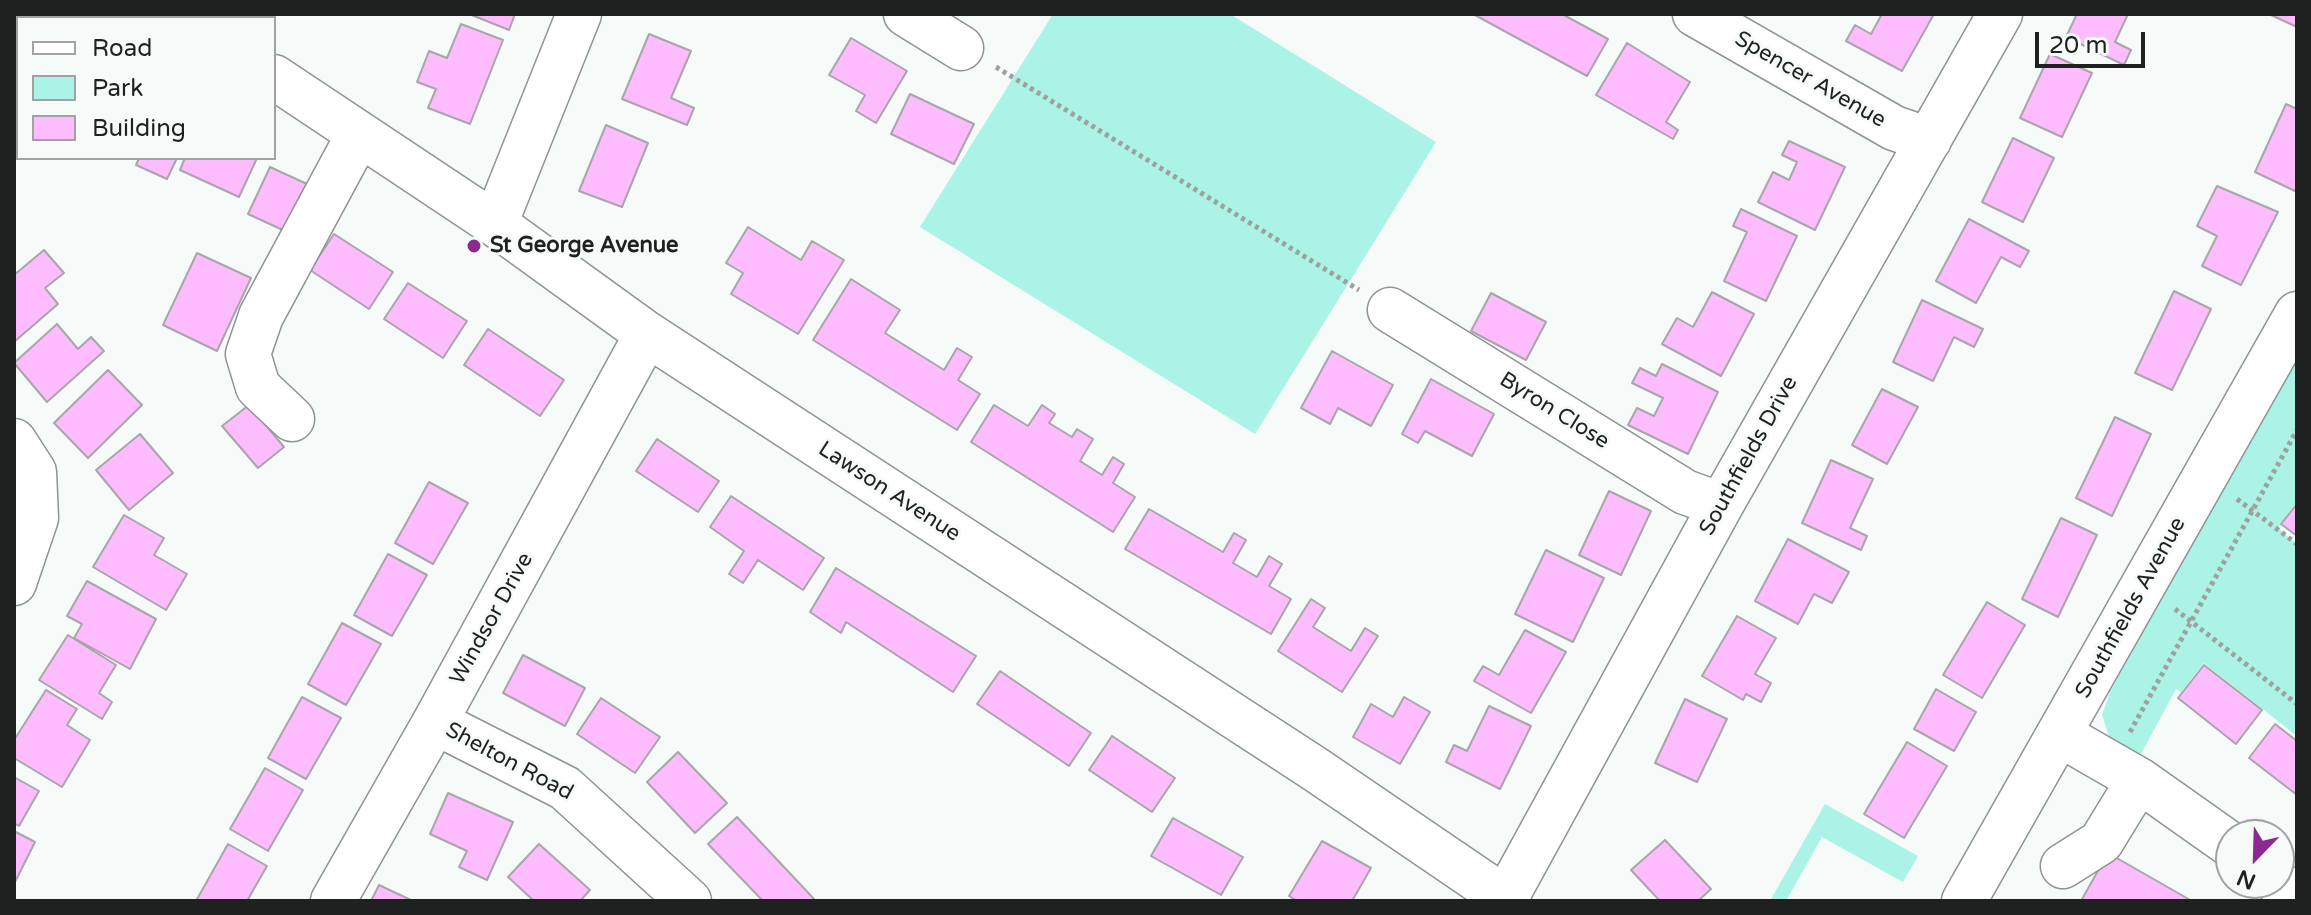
<!DOCTYPE html>
<style>
body{margin:0}
#map{position:relative;width:2311px;height:915px;overflow:hidden;background:#f6faf9;font-family:"Varela Round",sans-serif}
canvas{display:block}
.frame{position:absolute;inset:0;border:16px solid #1f2120;pointer-events:none}
.legend{position:absolute;left:16px;top:16px;width:260px;height:144px;box-sizing:border-box;background:#f6faf9;border:2px solid #a0a3a2;margin:0;padding:10px 14px;list-style:none;font-size:24px;color:#1f2120}
.legend li{display:flex;align-items:center;gap:16px;height:40px}
.legend b{width:40px;border:2px solid #a0a3a2}
.north{position:absolute;left:2215px;top:819px;width:80px;height:80px;box-sizing:border-box;background:#f6faf9;border:2px solid #a0a3a2;border-radius:50%;rotate:203deg;font-size:22px;font-weight:700;line-height:32px;text-align:center;color:#1f2120}
.north::after{content:'';display:block;margin:auto;width:28px;height:36px;background:#8c2a92;clip-path:polygon(50% 0,100% 100%,50% 72%,0 100%)}
.scale{position:absolute;left:2035px;top:32px;width:110px;height:36px;box-sizing:border-box;border:4px solid #1f2120;border-top:0;padding-left:10px;font-size:24px;line-height:28px;white-space:nowrap;color:#1f2120;-webkit-text-stroke:6px #f6faf9;paint-order:stroke}
</style>
<div id="map">
<canvas width="2311" height="915"></canvas>
<div class="frame"></div>
<ul class="legend">
<li><b style="height:10px;background:#fff"></b>Road</li>
<li><b style="height:22px;background:#aaf3e6"></b>Park</li>
<li><b style="height:22px;background:#fcbcfd"></b>Building</li>
</ul>
<div class="north">N</div>
<div class="scale">20 m</div>
</div>
<script>
const context = document.querySelector('canvas').getContext('2d');
context.lineJoin = 'round';
function fill(path, color) { context.fillStyle = color; context.fill(path, 'evenodd'); }
const poly = rows => new Path2D(rows.map(r => 'M' + r).join(''));
function trace(path, color, width, dash) { context.strokeStyle = color; context.lineWidth = width; context.lineCap = dash ? 'butt' : 'round'; context.setLineDash(dash || []); context.stroke(path); }
function write(font, color, halo, rows, align = 'center') {
  context.font = font + ' "Varela Round",sans-serif'; context.lineWidth = 6; context.setLineDash([]); context.textBaseline = 'middle'; context.strokeStyle = halo; context.fillStyle = color; for (const [text, x, y, turn = 0] of rows) {
    context.save(); context.translate(x, y); context.rotate((+turn || 0) * Math.PI / 180); context.textAlign = isNaN(turn) ? turn : align; if (halo) context.strokeText(text, 0, 0); context.fillText(text, 0, 0); context.restore();
  }
}
fill(poly([
 [1053,14,1230,14,1436,142,1255,434,920,227],
 [2297,353,2297,502,2278,528,2297,544,2297,736,2204,663,2181,692,2176,689,2141,754,2110,739,2102,715,2110,692],
 [1825,804,1918,856,1903,882,1822,837,1786,901,1770,901]
]), '#aaf3e6');
const building = poly([
 [20,14,60,14,68,18,18,19,20,14],
 [469,14,515,14,509,30,469,14],
 [1473,14,1562,14,1608,39,1587,76,1473,14],
 [1882,14,1934,14,1902,71,1846,41,1855,25,1871,34,1882,14],
 [2077,14,2128,14,2115,42,2131,50,2124,65,2066,37,2077,14],
 [2297,14,2297,27,2271,15,2271,14,2297,14],
 [461,24,503,40,470,124,428,108,436,89,417,82,429,51,447,58,461,24],
 [649,34,691,51,671,98,694,108,687,125,622,99,649,34],
 [851,38,907,71,876,123,856,111,865,95,829,75,851,38],
 [1627,43,1690,82,1666,122,1678,130,1673,139,1596,95,1627,43],
 [2050,54,2092,73,2062,137,2020,118,2050,54],
 [910,94,974,124,954,164,891,134,910,94],
 [2286,104,2297,109,2297,186,2295,191,2255,172,2286,104],
 [606,125,648,143,622,207,579,191,606,125],
 [2013,138,2054,158,2023,222,1982,202,2013,138],
 [1789,141,1845,167,1815,230,1758,202,1773,172,1789,180,1797,162,1782,155,1789,141],
 [139,158,177,158,167,179,136,165,139,158],
 [185,158,257,158,239,197,180,170,185,158],
 [270,167,307,184,285,231,248,214,270,167],
 [2217,186,2278,212,2241,285,2202,266,2217,236,2197,226,2217,186],
 [1741,209,1797,236,1766,301,1724,281,1747,232,1733,226,1741,209],
 [1969,219,2029,251,2020,267,2001,257,1976,303,1936,281,1969,219],
 [748,227,801,260,812,241,844,260,798,334,731,294,743,273,726,263,748,227],
 [334,234,393,272,369,309,310,270,334,234],
 [44,250,64,273,45,288,58,304,14,342,14,275,44,250],
 [197,253,251,278,217,351,163,325,197,253],
 [851,279,900,310,885,333,944,370,957,348,972,357,958,380,980,394,957,430,813,340,851,279],
 [408,283,467,321,443,358,384,319,408,283],
 [2174,291,2211,309,2172,390,2135,373,2174,291],
 [1712,292,1754,314,1721,376,1662,344,1677,318,1693,327,1712,292],
 [1491,293,1546,322,1526,360,1471,331,1491,293],
 [1922,300,1983,329,1974,347,1954,337,1933,381,1893,362,1922,300],
 [57,324,78,349,91,337,104,351,47,402,14,363,57,324],
 [488,329,564,380,540,416,464,365,488,329],
 [1332,351,1393,385,1371,426,1338,408,1330,424,1301,408,1332,351],
 [1662,364,1718,392,1688,454,1628,425,1637,408,1654,416,1663,398,1632,383,1640,368,1656,376,1662,364],
 [108,370,142,405,88,458,54,423,108,370],
 [1431,379,1494,414,1472,456,1425,431,1418,443,1402,434,1431,379],
 [1882,389,1918,407,1887,464,1852,445,1882,389],
 [249,405,284,447,258,468,222,426,249,405],
 [994,405,1028,426,1042,405,1055,414,1049,423,1072,437,1077,429,1093,439,1080,461,1102,475,1113,457,1124,464,1113,483,1135,497,1113,532,971,442,994,405],
 [2115,417,2151,434,2112,516,2076,498,2115,417],
 [140,434,173,473,129,510,96,470,140,434],
 [657,439,719,481,698,512,636,471,657,439],
 [1831,460,1873,479,1850,528,1867,536,1861,550,1802,523,1831,460],
 [429,482,468,503,433,564,395,543,429,482],
 [1609,491,1651,511,1621,575,1579,555,1609,491],
 [731,496,824,558,803,590,758,560,743,583,729,574,744,551,710,527,731,496],
 [2297,504,2297,536,2281,524,2297,504],
 [1149,509,1223,552,1234,533,1246,540,1233,563,1257,577,1269,556,1282,564,1269,586,1291,599,1271,634,1125,549,1149,509],
 [124,515,164,538,154,555,187,574,166,610,93,567,124,515],
 [2061,518,2097,535,2058,617,2022,599,2061,518],
 [1788,539,1849,572,1832,603,1814,594,1798,624,1755,601,1788,539],
 [1546,550,1604,578,1573,642,1515,614,1546,550],
 [388,554,427,575,392,636,354,615,388,554],
 [836,568,976,656,953,692,846,622,841,633,810,612,836,568],
 [87,581,156,619,130,669,74,638,82,624,67,616,87,581],
 [1311,599,1325,608,1313,627,1351,651,1365,628,1378,636,1342,692,1278,651,1311,599],
 [1987,602,2025,625,1982,698,1943,675,1987,602],
 [1737,616,1776,638,1755,674,1771,683,1761,702,1746,694,1743,700,1702,676,1737,616],
 [342,623,381,644,346,705,308,684,342,623],
 [1525,630,1566,652,1531,713,1474,681,1483,666,1499,675,1525,630],
 [68,635,116,665,99,693,112,702,102,719,39,680,68,635],
 [523,655,585,688,565,726,503,693,523,655],
 [2204,665,2262,710,2236,744,2178,698,2204,665],
 [1000,671,1091,733,1069,766,977,704,1000,671],
 [1936,689,1976,712,1954,751,1914,729,1936,689],
 [46,690,77,709,67,725,90,740,62,787,14,758,14,740,46,690],
 [302,697,341,718,306,779,268,758,302,697],
 [1404,697,1430,712,1400,764,1353,737,1371,704,1393,717,1404,697],
 [601,698,660,737,635,773,577,734,601,698],
 [1685,699,1727,719,1697,782,1655,763,1685,699],
 [1489,706,1531,726,1500,789,1446,762,1454,745,1467,751,1489,706],
 [2275,724,2297,741,2297,795,2249,758,2275,724],
 [1112,736,1175,778,1152,812,1089,770,1112,736],
 [1907,742,1947,766,1904,838,1864,814,1907,742],
 [678,752,727,803,695,833,647,782,678,752],
 [265,768,303,790,268,851,230,829,265,768],
 [14,777,39,791,19,826,14,823,14,777],
 [448,793,513,822,487,880,459,867,467,851,430,834,448,793],
 [737,817,815,900,813,901,763,901,708,844,737,817],
 [1173,818,1243,857,1221,895,1151,856,1173,818],
 [14,831,35,842,14,884,14,831],
 [1665,840,1711,889,1698,901,1660,901,1631,870,1665,840],
 [1322,841,1371,868,1352,901,1297,901,1289,896,1322,841],
 [228,844,267,866,247,901,196,901,228,844],
 [539,844,590,890,580,901,534,901,508,877,539,844],
 [2108,853,2192,901,2081,901,2108,853],
 [379,885,413,901,371,901,379,885]
]);
fill(building, '#fcbcfd');
trace(building, '#a9a6a9', 2);
const minor = poly([
 [204,14,209,18],
 [906,14,961,48],
 [1695,14,1894,128,1929,140],
 [274,77,495,224,647,334,1315,769,1509,901],
 [495,224,579,14],
 [1390,310,1685,492,1721,505],
 [292,419,258,387,248,354,261,316,359,134],
 [14,441,34,472,36,518,14,583],
 [435,722,565,788,689,901],
 [2059,734,2139,780,2231,845],
 [2063,866,2101,842,2139,780],
 [2278,883,2297,898],
 [333,901,435,722,647,334],
 [1504,901,1721,505,2000,14],
 [1964,901,2297,314]
]);
trace(minor, '#8f9392', 47);
trace(poly([
 [996,67,1359,290],
 [2237,499,2297,544],
 [2175,609,2297,704],
 [2130,732,2297,430]
]), '#9da1a0', 5, [4, 4]);
trace(minor, '#fff', 44);
for (const [x, y, r, color] of [
 [474,246,8,"#8c2a92"]
]) { const dot = new Path2D(); dot.arc(x, y, r, 0, 2 * Math.PI); context.fillStyle = color; context.fill(dot); trace(dot, '#f6faf9', 3); }
write('22px', '#1f2120', '#f6faf9', [
 ["Spencer Avenue",1810,80,30],
 ["Byron Close",1554,411,32],
 ["Southfields Drive",1749,456,-61],
 ["Lawson Avenue",889,492,33],
 ["Southfields Avenue",2131,608,-61],
 ["Windsor Drive",492,619,-61],
 ["Shelton Road",509,762,28]
]);
write('bold 22px', '#1f2120', '#f6faf9', [
 ["St George Avenue",490,246]
], 'left');
</script>
